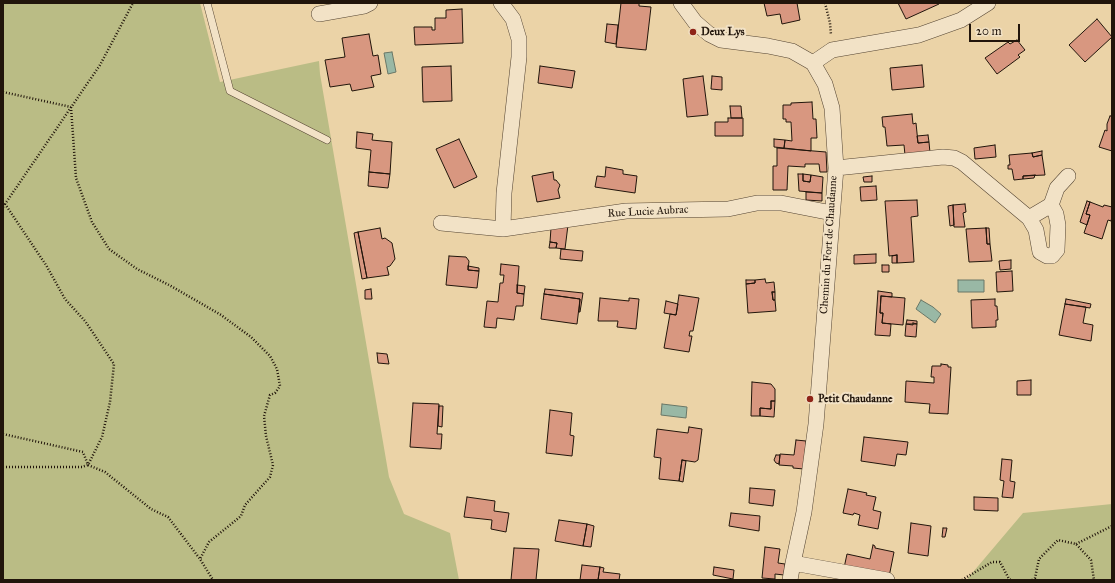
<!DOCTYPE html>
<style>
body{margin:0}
#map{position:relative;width:1115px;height:583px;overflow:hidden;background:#ebd3a7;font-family:"IM FELL Great Primer",serif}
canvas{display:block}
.frame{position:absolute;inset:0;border:4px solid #21150b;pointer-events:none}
.scale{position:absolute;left:969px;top:24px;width:51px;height:18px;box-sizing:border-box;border:2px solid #21150b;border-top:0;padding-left:5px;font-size:12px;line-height:14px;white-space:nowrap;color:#21150b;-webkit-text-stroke:3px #f2e2c6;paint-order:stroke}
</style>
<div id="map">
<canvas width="1115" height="583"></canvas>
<div class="frame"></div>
<div class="scale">20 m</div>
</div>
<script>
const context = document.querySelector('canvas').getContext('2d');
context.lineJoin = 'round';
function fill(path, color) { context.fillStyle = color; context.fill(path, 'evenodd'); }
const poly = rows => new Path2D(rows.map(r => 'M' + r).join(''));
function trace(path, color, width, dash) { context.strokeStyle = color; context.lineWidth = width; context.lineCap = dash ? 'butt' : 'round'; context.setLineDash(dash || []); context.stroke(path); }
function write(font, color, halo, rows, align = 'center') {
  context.font = font + ' "IM FELL Great Primer",serif'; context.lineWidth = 4; context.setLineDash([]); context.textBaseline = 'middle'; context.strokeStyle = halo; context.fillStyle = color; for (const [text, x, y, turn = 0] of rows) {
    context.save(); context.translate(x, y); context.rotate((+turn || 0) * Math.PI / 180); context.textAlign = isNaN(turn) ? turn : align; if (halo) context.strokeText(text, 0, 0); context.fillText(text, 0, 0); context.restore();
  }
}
fill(poly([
 [3,3,200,3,220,82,319,61,320,74,389,477,404,514,450,533,459,580,3,580],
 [1112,504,1112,580,968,580,968,578,1023,513]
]), '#babc85');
const water = poly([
 [392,52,396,72,388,74,384,53,392,52],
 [958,280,984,280,984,292,958,292,958,280],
 [921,300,933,307,941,314,935,323,916,309,921,300],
 [662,404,687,407,686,418,661,415,662,404]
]);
fill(water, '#99b8a5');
trace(water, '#697767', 1);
const building = poly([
 [621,3,639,3,639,6,651,7,646,50,616,47,621,3],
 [764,3,797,3,800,20,782,24,780,14,767,16,764,3],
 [898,3,938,3,939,4,906,19,898,3],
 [462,9,463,43,415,45,414,27,432,27,432,30,435,30,435,18,446,18,446,10,462,9],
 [1097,19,1112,37,1085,62,1069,45,1097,19],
 [607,24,618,25,616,44,605,42,607,24],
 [369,34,373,56,378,55,381,74,371,76,374,87,352,91,350,84,330,87,325,60,345,57,342,38,369,34],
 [1017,40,1025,50,1018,55,1020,57,997,74,985,58,1008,42,1010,44,1017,40],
 [922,65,924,87,892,90,890,68,922,65],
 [451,66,452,101,423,102,422,67,451,66],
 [540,66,575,71,572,88,538,83,540,66],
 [703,76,708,115,687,117,683,79,703,76],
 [712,76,722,77,722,90,711,89,712,76],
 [812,102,813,119,816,119,817,138,811,138,811,151,784,148,785,140,792,141,791,122,786,122,786,119,783,119,783,105,791,105,791,103,812,102],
 [730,106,741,106,742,118,731,118,730,106],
 [912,114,913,124,916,123,918,143,929,142,930,153,905,155,904,145,887,146,885,127,883,127,882,117,912,114],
 [1110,116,1112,116,1112,151,1099,147,1105,130,1107,131,1107,124,1110,116],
 [728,118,743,118,743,136,715,136,715,122,728,122,728,118],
 [357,132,373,134,372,140,392,142,390,174,369,172,371,150,356,148,357,132],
 [928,135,929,142,918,143,917,136,928,135],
 [459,139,477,177,454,188,436,149,459,139],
 [774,139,785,140,784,148,774,147,774,139],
 [995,145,996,157,975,159,974,148,995,145],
 [777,148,826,152,827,172,820,172,819,164,805,164,805,167,788,166,787,190,773,190,773,166,777,166,777,148],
 [1042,151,1042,155,1033,157,1032,153,1042,151],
 [1032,153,1033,157,1042,155,1045,175,1023,176,1023,179,1014,180,1012,169,1008,169,1008,165,1010,165,1009,155,1032,153],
 [606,167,623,170,623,174,637,176,635,193,595,187,597,176,605,177,606,167],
 [369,172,390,174,388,188,368,186,369,172],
 [553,172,554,180,556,180,560,185,558,190,560,198,537,202,532,176,553,172],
 [798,174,803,174,803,181,810,182,811,175,823,177,822,193,799,191,798,174],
 [803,174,811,175,810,182,803,181,803,174],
 [1035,175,1034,178,1023,179,1023,176,1035,175],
 [872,176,872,182,864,182,863,177,872,176],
 [876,186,877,200,861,201,860,187,876,186],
 [806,192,822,193,822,201,806,200,806,192],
 [917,200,918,216,911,217,914,262,897,263,897,255,889,256,885,201,917,200],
 [1087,201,1090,202,1086,214,1090,215,1087,225,1080,222,1087,201],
 [1090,202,1103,207,1104,205,1112,207,1112,217,1111,221,1108,220,1102,239,1084,233,1090,215,1086,214,1090,202],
 [965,204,966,212,963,213,965,227,954,227,953,205,965,204],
 [953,205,954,225,950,226,948,206,953,205],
 [568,225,565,249,556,248,557,243,550,242,551,228,568,225],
 [380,228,382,239,385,238,392,243,395,259,390,266,387,267,389,275,367,278,358,232,380,228],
 [986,228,989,228,990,244,987,244,986,228],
 [986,228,987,244,990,244,992,261,969,262,966,229,986,228],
 [358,232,367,278,362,279,354,233,358,232],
 [550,242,557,243,556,248,549,248,550,242],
 [561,249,583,251,582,261,560,259,561,249],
 [876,254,876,263,854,264,854,255,876,254],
 [897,255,897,263,892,263,892,256,897,255],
 [449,256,466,257,469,261,468,270,479,271,477,288,446,285,449,256],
 [1011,260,1011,269,1000,270,999,261,1011,260],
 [501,264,519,266,517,293,524,294,523,306,516,306,514,320,497,318,496,328,484,327,487,301,498,302,500,283,503,283,504,275,500,275,501,264],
 [882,265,889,265,889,272,882,272,882,265],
 [468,266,479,268,479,271,468,270,468,266],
 [1012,271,1013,291,997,292,996,272,1012,271],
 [765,279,766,283,774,282,775,292,772,292,773,300,775,300,776,311,748,313,746,284,755,283,755,280,765,279],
 [746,280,755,280,755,283,746,284,746,280],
 [517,285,525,286,524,294,517,293,517,285],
 [371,289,372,299,365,299,365,290,371,289],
 [545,289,583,293,580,312,579,312,580,299,544,294,545,289],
 [878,291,892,293,892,297,881,296,880,313,883,313,882,323,891,324,890,336,875,335,878,291],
 [772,292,775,292,775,300,773,300,772,292],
 [544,294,580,299,577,324,541,319,544,294],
 [679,295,699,298,693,331,690,331,689,336,692,336,689,352,664,348,670,314,676,315,679,295],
 [881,296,905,298,903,325,882,323,883,313,880,313,881,296],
 [600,298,629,301,629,298,639,299,636,329,617,327,618,321,598,321,600,298],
 [995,299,995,306,997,306,998,320,996,320,996,327,972,328,971,300,995,299],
 [1066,299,1091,304,1090,308,1065,304,1066,299],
 [666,301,678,304,676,315,664,313,666,301],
 [1065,304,1086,307,1083,323,1093,325,1091,341,1059,335,1065,304],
 [907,320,917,321,917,324,906,324,907,320],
 [913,323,917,324,916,337,905,336,906,324,913,325,913,323],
 [377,353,387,354,389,364,378,363,377,353],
 [941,364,948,365,948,367,951,367,948,414,929,413,930,404,905,402,906,381,934,383,934,377,931,377,932,366,941,366,941,364],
 [1031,380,1031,395,1017,395,1017,381,1031,380],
 [752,382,771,384,775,389,775,401,771,401,771,409,760,408,760,416,751,416,752,382],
 [771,401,775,401,774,417,760,416,760,408,771,409,771,401],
 [413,403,439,404,437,434,442,434,441,449,410,447,413,403],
 [439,406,443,406,442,427,438,426,439,406],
 [550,410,572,413,570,435,574,436,572,456,546,453,550,410],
 [689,427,702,429,698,460,695,462,682,460,679,481,659,479,661,458,654,457,657,429,688,433,689,427],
 [864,437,908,442,906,455,897,454,895,466,861,461,864,437],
 [796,440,806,441,804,469,793,468,793,466,779,465,780,454,794,455,796,440],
 [776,455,780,455,779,464,776,463,774,460,776,455],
 [1002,459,1012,460,1010,481,1015,482,1013,498,1002,497,1004,481,1000,480,1002,459],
 [682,460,686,461,683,482,679,481,682,460],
 [750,488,775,490,773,506,749,503,750,488],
 [848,489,867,493,866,495,876,497,873,510,881,512,878,529,858,525,860,515,854,513,853,515,843,513,848,489],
 [467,497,495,501,494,511,509,513,506,532,491,529,492,520,464,517,467,497],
 [974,497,998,498,998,511,974,510,974,497],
 [731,513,760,516,759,531,729,526,731,513],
 [559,520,587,524,583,546,555,541,559,520],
 [911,523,931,526,928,556,908,553,911,523],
 [587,524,594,526,591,547,583,546,587,524],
 [943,528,947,528,945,537,942,537,943,528],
 [873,545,875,546,875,548,894,552,889,577,844,568,847,554,870,559,873,545],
 [765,547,780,549,778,563,785,564,784,575,775,574,775,579,762,578,765,547],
 [514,548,539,549,536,580,511,580,514,548],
 [582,565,600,567,598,580,580,580,582,565],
 [600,567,604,568,603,572,620,574,619,580,598,580,600,567],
 [714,567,734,570,733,579,713,575,714,567]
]);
fill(building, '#d89780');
trace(building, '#21150b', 1);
const lane = poly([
 [207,3,230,91,327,140]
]);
const street = poly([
 [501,3,513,19,519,39,519,57,504,193,503,229],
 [681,3,695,22,709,34,721,40,768,46,792,51,813,63,825,84,832,108,836,168,816,424,804,512,793,563,790,580],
 [319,14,364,6,370,3],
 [813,63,832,50,919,35,961,20,988,3],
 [836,168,943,157,954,158,962,162,1029,218,1036,230,1040,252,1047,256,1052,256,1057,250,1058,225,1056,214,1051,205],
 [1029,218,1051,205,1057,188,1068,176],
 [441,223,503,229,626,211,728,209,757,203,781,203,832,213],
 [793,563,887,580]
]);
trace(lane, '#544432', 8);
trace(street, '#544432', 16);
trace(poly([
 [825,3,830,23,831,35],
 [3,92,71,107],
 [71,107,76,178,92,222,109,249,137,269,169,285,221,315,251,337,270,356,277,369,280,386,275,393,270,395,264,416,266,436,273,465,270,477,245,505,241,516,209,542,200,559],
 [3,207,100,65,133,3],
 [3,434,83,452,88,465,105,472,151,509,168,517,200,559,213,580],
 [3,467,82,467,88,465,102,437,110,402,114,364,85,321,65,299,46,265,5,204],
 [1076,544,1112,526],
 [962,580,992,562,1000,562,1009,579,1011,580],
 [1032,580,1035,578,1039,559,1058,540,1076,544,1091,560,1094,580]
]), '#21150b', 2.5, [1, 2]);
trace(lane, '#f2e2c6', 7);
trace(street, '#f2e2c6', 15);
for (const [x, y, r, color] of [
 [693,32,4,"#8f2418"],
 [810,399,4,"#8f2418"]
]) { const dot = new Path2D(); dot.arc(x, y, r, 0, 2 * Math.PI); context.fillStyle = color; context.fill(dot); trace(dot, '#f2e2c6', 1.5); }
write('bold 11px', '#21150b', '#f2e2c6', [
 ["Deux Lys",701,32],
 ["Petit Chaudanne",818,399]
], 'left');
write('11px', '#21150b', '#f2e2c6', [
 ["Rue Lucie Aubrac",648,212,-3],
 ["Chemin du Fort de Chaudanne",829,245,-86]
]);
</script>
